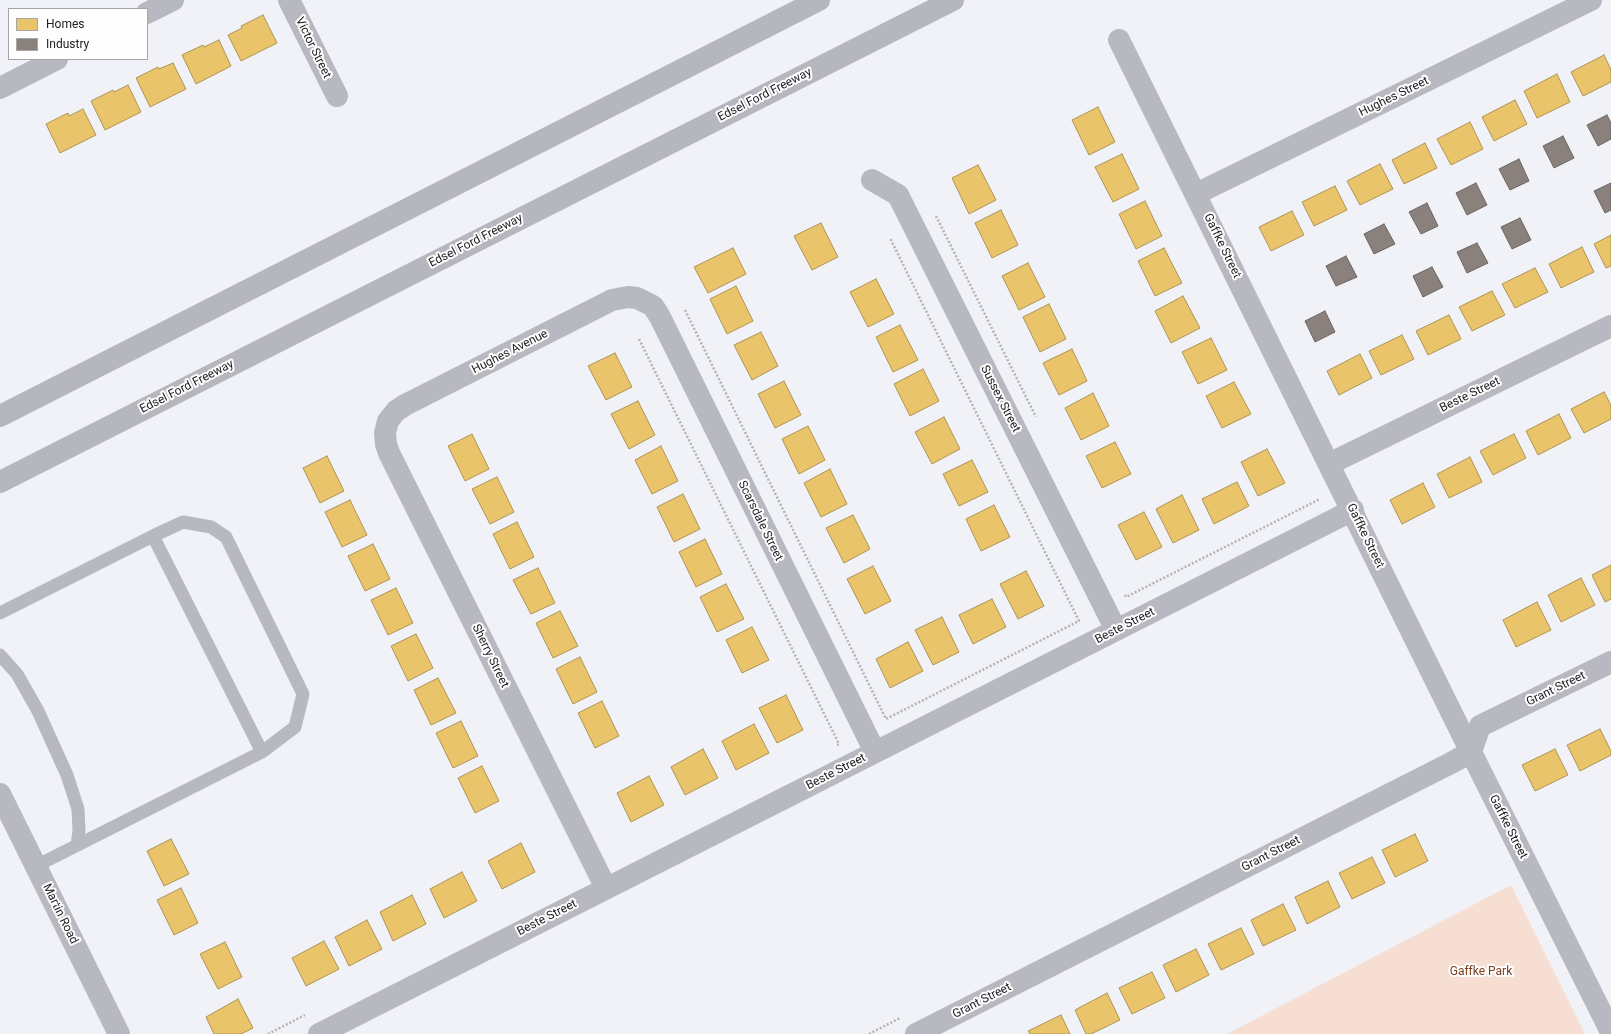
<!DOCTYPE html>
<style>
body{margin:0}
#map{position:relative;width:1611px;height:1034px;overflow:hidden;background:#f1f2f7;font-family:Roboto,sans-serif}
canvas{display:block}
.legend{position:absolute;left:8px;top:8px;width:140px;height:52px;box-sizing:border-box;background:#fefefe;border:1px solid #a6a6a7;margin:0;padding:5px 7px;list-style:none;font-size:12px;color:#212125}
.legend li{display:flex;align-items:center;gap:8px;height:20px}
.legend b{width:20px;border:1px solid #a6a6a7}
</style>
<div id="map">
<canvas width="1611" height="1034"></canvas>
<ul class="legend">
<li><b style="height:11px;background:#e9c46a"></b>Homes</li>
<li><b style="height:11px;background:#8a817c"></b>Industry</li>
</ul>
</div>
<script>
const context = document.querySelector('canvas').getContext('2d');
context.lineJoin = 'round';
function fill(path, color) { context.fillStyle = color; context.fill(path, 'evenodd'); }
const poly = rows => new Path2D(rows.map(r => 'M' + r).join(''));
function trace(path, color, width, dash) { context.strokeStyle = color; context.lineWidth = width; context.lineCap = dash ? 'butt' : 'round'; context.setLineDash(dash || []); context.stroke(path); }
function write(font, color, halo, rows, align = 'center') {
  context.font = font + ' Roboto,sans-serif'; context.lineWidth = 4; context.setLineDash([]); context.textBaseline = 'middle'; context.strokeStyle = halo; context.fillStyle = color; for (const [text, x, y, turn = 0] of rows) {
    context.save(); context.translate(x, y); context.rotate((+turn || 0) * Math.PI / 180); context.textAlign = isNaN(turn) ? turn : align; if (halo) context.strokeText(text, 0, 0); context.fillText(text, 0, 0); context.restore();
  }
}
fill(poly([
 [1511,885,1585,1034,1227,1034]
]), '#f7ded3');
const homes = poly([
 [263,15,277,43,241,61,228,35,242,28,241,26,263,15],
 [219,40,231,66,196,84,182,55,203,45,204,47,219,40],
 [1604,55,1611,70,1611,82,1583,96,1571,72,1604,55],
 [173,63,186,89,150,107,136,78,158,67,159,69,173,63],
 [1557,74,1570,102,1537,118,1524,91,1557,74],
 [128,85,141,112,105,130,91,101,113,90,114,92,128,85],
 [1515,100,1527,124,1494,141,1482,117,1515,100],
 [1098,107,1115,142,1089,155,1072,120,1098,107],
 [83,109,96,135,60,153,46,124,68,113,69,116,83,109],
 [1470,122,1483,149,1451,165,1437,139,1470,122],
 [1425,143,1437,168,1404,184,1392,160,1425,143],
 [1122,154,1139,189,1113,202,1095,167,1122,154],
 [1380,164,1393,189,1360,205,1347,181,1380,164],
 [978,165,996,200,969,214,952,178,978,165],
 [1335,186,1347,210,1314,226,1302,202,1335,186],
 [1145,201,1162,236,1136,249,1119,214,1145,201],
 [1001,210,1018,245,992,258,975,223,1001,210],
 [1292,211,1304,235,1271,251,1259,227,1292,211],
 [821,223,838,257,812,270,794,236,821,223],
 [1611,235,1611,266,1606,268,1594,244,1611,235],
 [1582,247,1594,272,1561,288,1549,264,1582,247],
 [733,248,746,274,708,293,694,267,733,248],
 [1164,248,1182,283,1155,296,1138,261,1164,248],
 [1028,263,1045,297,1019,310,1002,276,1028,263],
 [1535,268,1548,292,1515,308,1502,284,1535,268],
 [876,279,894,314,868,327,850,292,876,279],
 [736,286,753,321,727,334,710,299,736,286],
 [1492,291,1505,315,1472,331,1459,307,1492,291],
 [1183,296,1200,328,1171,343,1155,311,1183,296],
 [1049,304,1066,339,1040,352,1023,317,1049,304],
 [1449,315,1461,339,1428,355,1416,331,1449,315],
 [900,325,918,360,893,372,876,337,900,325],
 [761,332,778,366,752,380,734,345,761,332],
 [1402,335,1414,359,1381,375,1369,351,1402,335],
 [1211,338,1227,370,1198,384,1182,352,1211,338],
 [1072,349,1087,381,1059,395,1043,363,1072,349],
 [615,353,632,387,606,400,588,366,615,353],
 [1360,354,1372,378,1339,395,1327,371,1360,354],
 [923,369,939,401,910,416,894,384,923,369],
 [784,381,801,415,775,428,758,394,784,381],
 [1234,382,1251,414,1222,428,1206,396,1234,382],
 [1604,392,1611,405,1611,419,1584,433,1571,409,1604,392],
 [1093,393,1109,426,1081,440,1065,408,1093,393],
 [638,401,655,435,629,449,611,414,638,401],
 [1559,414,1571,438,1538,455,1526,431,1559,414],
 [944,417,960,449,932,464,915,432,944,417],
 [808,426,825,460,799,474,782,439,808,426],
 [472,434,489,469,465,481,448,446,472,434],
 [1514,434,1526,458,1493,475,1480,451,1514,434],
 [1115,442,1131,474,1102,488,1086,456,1115,442],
 [661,446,678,481,652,494,635,460,661,446],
 [1267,449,1285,483,1258,496,1241,462,1267,449],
 [327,456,344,491,320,503,303,468,327,456],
 [1470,457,1482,482,1449,498,1437,474,1470,457],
 [972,460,988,492,959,506,943,474,972,460],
 [830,469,847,504,821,517,804,483,830,469],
 [497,477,514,512,490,524,472,489,497,477],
 [1237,482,1249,506,1214,524,1202,499,1237,482],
 [1423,483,1435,507,1402,524,1390,500,1423,483],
 [683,494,700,529,674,542,657,507,683,494],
 [1182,495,1199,530,1173,543,1156,509,1182,495],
 [350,500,367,535,342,547,325,512,350,500],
 [994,505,1010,537,981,551,966,519,994,505],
 [1144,512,1162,547,1136,560,1118,525,1144,512],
 [853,515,870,549,844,563,826,528,853,515],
 [517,522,534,557,510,569,493,534,517,522],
 [705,539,722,574,696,587,679,552,705,539],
 [373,544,390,579,365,591,348,556,373,544],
 [1611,565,1611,599,1605,602,1592,575,1611,565],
 [873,566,891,601,865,614,847,579,873,566],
 [538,568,555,603,531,614,513,580,538,568],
 [1026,571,1044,606,1018,619,1000,584,1026,571],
 [1581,578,1595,605,1561,622,1548,595,1581,578],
 [726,584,744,619,717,632,700,597,726,584],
 [396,588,413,623,388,635,371,600,396,588],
 [992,599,1006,627,973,644,959,615,992,599],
 [1537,602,1551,630,1516,647,1503,620,1537,602],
 [560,611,578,646,553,658,536,623,560,611],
 [942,617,959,652,933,665,915,630,942,617],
 [752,627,769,660,742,673,726,640,752,627],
 [416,634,433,668,408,681,391,646,416,634],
 [908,642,923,671,890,688,876,659,908,642],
 [580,657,597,692,573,704,556,669,580,657],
 [438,678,456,713,431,725,414,690,438,678],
 [786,695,803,730,777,743,759,708,786,695],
 [602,701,619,736,595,748,578,713,602,701],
 [461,721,478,756,453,768,436,733,461,721],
 [754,724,769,753,736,770,722,741,754,724],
 [1600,729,1611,751,1611,755,1580,771,1567,745,1600,729],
 [703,749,718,778,685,795,671,767,703,749],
 [1555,749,1568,775,1535,791,1522,765,1555,749],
 [482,766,499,801,475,813,458,778,482,766],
 [649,776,664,805,631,822,617,793,649,776],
 [1415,834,1428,861,1395,877,1382,850,1415,834],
 [171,839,189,874,164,886,147,851,171,839],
 [521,843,535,872,502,889,488,861,521,843],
 [1372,857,1385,883,1352,899,1339,873,1372,857],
 [462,872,477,901,444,918,430,889,462,872],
 [1328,881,1340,907,1307,924,1295,897,1328,881],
 [181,888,198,923,174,935,157,900,181,888],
 [412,895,426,924,393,941,380,912,412,895],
 [1283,904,1296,930,1263,946,1251,920,1283,904],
 [367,920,382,949,349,966,335,937,367,920],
 [1241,928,1254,954,1221,970,1208,944,1241,928],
 [324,941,339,969,306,986,292,958,324,941],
 [225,942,242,977,218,989,200,954,225,942],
 [1196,949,1209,975,1176,992,1163,965,1196,949],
 [1152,972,1165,998,1132,1014,1119,988,1152,972],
 [1107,993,1120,1020,1091,1034,1086,1034,1075,1010,1107,993],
 [238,999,253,1028,241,1034,214,1034,206,1017,238,999],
 [1061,1015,1070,1034,1030,1034,1028,1031,1061,1015]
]);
fill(homes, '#e9c46a');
trace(homes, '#ad9355', 1);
const industry = poly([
 [1607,115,1611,123,1611,139,1598,146,1587,125,1607,115],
 [1563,136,1574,158,1554,168,1543,146,1563,136],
 [1519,159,1529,181,1510,190,1499,169,1519,159],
 [1476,183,1487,205,1467,215,1456,193,1476,183],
 [1611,183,1611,210,1605,213,1594,191,1611,183],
 [1427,203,1438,226,1421,234,1409,212,1427,203],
 [1520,218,1531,240,1512,249,1501,227,1520,218],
 [1384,224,1395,244,1374,254,1364,234,1384,224],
 [1477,243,1488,263,1467,273,1457,252,1477,243],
 [1346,256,1357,277,1336,286,1326,266,1346,256],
 [1432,267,1443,287,1423,297,1413,276,1432,267],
 [1325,311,1335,332,1315,342,1305,321,1325,311]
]);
fill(industry, '#8a817c');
trace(industry, '#6a6462', 1);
trace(poly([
 [936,216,1036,417],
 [685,310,886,719,1079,621,890,238],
 [639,339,839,744,837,745],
 [1125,595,1126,597,1320,499],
 [268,1034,305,1015],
 [869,1034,900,1018]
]), '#b2b3b8', 2.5, [2, 2]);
trace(poly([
 [153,536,183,522,211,527,226,537,303,694,295,727,262,752],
 [0,613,153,536,262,752,36,866],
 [0,655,17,674,38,711,67,775,78,809,79,831,77,845]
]), '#b7b8c0', 13);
trace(poly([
 [289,0,337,96],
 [147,13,173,0],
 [1119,40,1471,752,1611,1032],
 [0,88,57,59],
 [872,180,898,195,1116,630],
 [1196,194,1591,0],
 [1329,464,1611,326],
 [606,888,389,453,386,444,385,433,388,421,396,411,405,405,612,300,628,297,637,298,653,306,660,317,875,752],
 [319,1034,1353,510],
 [916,1034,1451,763,1471,752,1480,726,1611,662]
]), '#b7b8c0', 22);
trace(poly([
 [0,794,119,1034]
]), '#b7b8c0', 22);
trace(poly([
 [0,416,819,0],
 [0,482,953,0]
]), '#b5b6be', 22);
write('12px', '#212125', '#fefefe', [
 ["Victor Street",313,48,64],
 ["Edsel Ford Freeway",765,95,-27],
 ["Hughes Street",1394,97,-26],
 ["Edsel Ford Freeway",476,241,-27],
 ["Gaffke Street",1222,246,64],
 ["Hughes Avenue",510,352,-27],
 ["Edsel Ford Freeway",187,387,-27],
 ["Beste Street",1470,395,-26],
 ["Sussex Street",1000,399,63],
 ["Scarsdale Street",760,521,64],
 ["Gaffke Street",1365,536,64],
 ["Beste Street",1125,626,-27],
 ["Sherry Street",490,656,64],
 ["Grant Street",1556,689,-26],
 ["Beste Street",836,772,-27],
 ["Gaffke Street",1508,827,63],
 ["Grant Street",1271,854,-27],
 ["Martin Road",60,914,64],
 ["Beste Street",547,918,-27],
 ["Grant Street",982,1001,-27]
]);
write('12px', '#7b3f1d', '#fefefe', [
 ["Gaffke Park",1481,972]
]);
</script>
